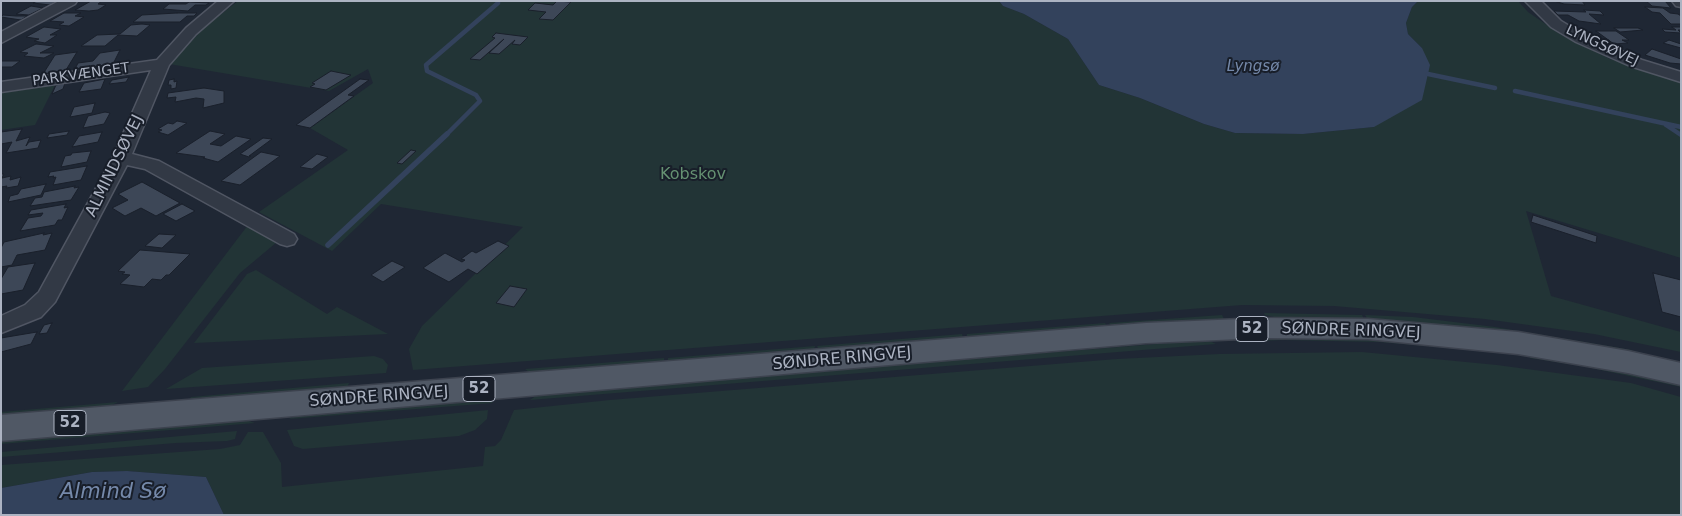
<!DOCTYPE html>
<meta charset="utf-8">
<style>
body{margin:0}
#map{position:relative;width:1682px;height:516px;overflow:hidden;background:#1f2734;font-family:"DejaVu Sans",sans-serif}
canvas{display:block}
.frame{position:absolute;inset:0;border:2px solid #acb3c2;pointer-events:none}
</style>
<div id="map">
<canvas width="1682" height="516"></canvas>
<div class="frame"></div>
</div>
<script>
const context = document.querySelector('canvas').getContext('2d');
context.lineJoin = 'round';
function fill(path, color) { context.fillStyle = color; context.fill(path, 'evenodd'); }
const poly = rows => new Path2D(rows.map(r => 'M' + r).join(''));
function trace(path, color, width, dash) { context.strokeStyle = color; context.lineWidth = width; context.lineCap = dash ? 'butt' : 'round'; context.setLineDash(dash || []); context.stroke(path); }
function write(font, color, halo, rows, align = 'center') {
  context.font = font + ' "DejaVu Sans",sans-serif'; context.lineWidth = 4; context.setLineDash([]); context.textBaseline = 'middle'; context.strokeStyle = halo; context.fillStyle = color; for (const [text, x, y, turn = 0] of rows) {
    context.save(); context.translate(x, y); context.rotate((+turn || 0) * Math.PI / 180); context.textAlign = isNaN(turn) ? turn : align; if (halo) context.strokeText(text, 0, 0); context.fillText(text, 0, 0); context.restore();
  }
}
fill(poly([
 [238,1,999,1,1003,6,1024,14,1068,39,1099,85,1140,98,1204,124,1235,133,1303,134,1374,127,1422,48,1408,34,1406,23,1412,7,1418,1,1518,1,1528,12,1563,36,1610,59,1681,82,1681,258,1526,211,1551,296,1681,332,1681,352,1594,334,1485,319,1334,306,1242,305,413,370,409,349,422,326,523,227,381,204,332,251,259,212,348,150,310,128,373,83,368,69,329,91,169,64,206,26],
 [55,85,35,125,1,130,1,93],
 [248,225,277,242,240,273,165,369,148,387,122,391],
 [256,270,327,314,337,307,388,334,194,343,247,274],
 [1264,313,1362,315,1364,319,1274,317,1265,315],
 [1222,315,1224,319,1112,327,1109,323],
 [1365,315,1413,317,1495,327,1632,350,1635,355,1499,332,1368,320],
 [1105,323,1107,327,967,339,967,334],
 [962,334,963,338,819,350,817,346],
 [1301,335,1434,341,1439,347,1379,342,1283,340,1237,342,1236,339],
 [1207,340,1216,344,530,400,540,393],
 [815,346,814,350,668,362,668,358],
 [1362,352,1497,365,1631,383,1681,397,1681,515,224,515,206,477,127,471,92,472,1,488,1,465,220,449,240,445,248,432,263,432,281,463,282,487,483,466,485,447,495,446,501,440,514,410,610,400,1117,359,1219,354],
 [1529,354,1681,382,1681,387,1582,366,1530,358],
 [374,356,383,359,388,365,386,373,166,389,202,368],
 [664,358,664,362,537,373,529,372,525,369],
 [349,383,347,388,188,401,191,397],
 [487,399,493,403,289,419,297,415],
 [118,402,108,407,1,417,1,412],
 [488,410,487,419,475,430,459,436,303,449,294,446,287,430],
 [243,419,255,423,1,444,1,438],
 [237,431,235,439,227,441,176,443,1,457,1,452]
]), '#223436');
fill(poly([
 [999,1,1418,1,1412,7,1406,23,1408,34,1422,48,1430,65,1422,100,1374,127,1303,134,1235,133,1204,124,1140,98,1099,85,1068,39,1024,14,1003,6],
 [127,471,206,477,224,515,1,515,1,488,92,472]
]), '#33425c');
trace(poly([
 [1428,74,1495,88],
 [1515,91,1681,127],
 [1666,125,1681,135],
 [445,136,480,101,476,95,427,71,426,65,498,3]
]), '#33425c', 4.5);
trace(poly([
 [328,245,447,134]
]), '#33425c', 5.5);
const building = poly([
 [37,1,57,1,50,5,33,3,37,1],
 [91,1,102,1,98,4,106,5,98,10,89,11,75,10,91,1],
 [557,1,571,2,553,20,539,19,546,12,528,10,535,3,553,5,557,1],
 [1554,1,1582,1,1585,5,1564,4,1554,1],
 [1646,1,1665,1,1671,8,1652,6,1646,1],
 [189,2,209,3,206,5,195,5,188,11,163,9,169,4,186,4,189,2],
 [31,6,43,8,29,15,16,14,31,6],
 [1645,7,1663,8,1670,13,1678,14,1681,16,1681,24,1671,24,1660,13,1652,12,1645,7],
 [1584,10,1600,11,1604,15,1589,14,1601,24,1579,21,1568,15,1558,15,1554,11,1586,12,1584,10],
 [64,13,81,13,75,16,84,17,69,26,59,25,64,22,50,21,64,13],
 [177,13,197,13,194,16,187,16,180,22,133,22,142,15,177,13],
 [3,15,16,16,27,16,21,20,1,17,3,15],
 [142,24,150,25,137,36,118,35,105,46,81,46,97,35,120,34,131,25,142,24],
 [44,27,61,29,50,35,57,35,45,43,34,41,39,39,26,37,44,27],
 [1672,27,1681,27,1681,30,1678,30,1681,33,1665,32,1662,29,1676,30,1672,27],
 [1614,28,1638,28,1643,30,1620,32,1614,28],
 [1596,31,1616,31,1629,40,1622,40,1628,43,1614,44,1596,31],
 [496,33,528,37,520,45,512,44,515,40,499,54,489,53,504,39,480,60,470,59,495,38,492,37,496,33],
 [1669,40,1681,44,1681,48,1663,43,1669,40],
 [36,44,54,46,40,53,54,53,44,58,24,56,28,53,20,52,36,44],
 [1652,49,1681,59,1681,64,1670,63,1645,55,1652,49],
 [120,50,113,64,75,69,78,63,93,61,100,53,120,50],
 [77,52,66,70,43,74,55,55,77,52],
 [1,61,20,61,12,67,1,67,1,61],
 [331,71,351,75,326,90,310,87,315,84,312,83,331,71],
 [129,77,126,82,109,84,112,80,129,77],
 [105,79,101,89,79,92,84,83,105,79],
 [174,79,174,82,177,81,176,88,171,89,171,85,168,85,169,80,174,79],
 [360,79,369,80,348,95,354,96,310,128,296,125,360,79],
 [65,83,63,89,52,94,56,85,65,83],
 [204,88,224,91,224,103,203,108,204,99,196,98,175,102,176,97,167,98,168,93,204,88],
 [95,103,92,113,70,117,74,107,95,103],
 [105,112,110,113,104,124,83,128,88,116,105,112],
 [177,121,187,123,168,135,158,132,162,130,158,129,168,123,173,124,177,121],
 [22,129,16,141,30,137,26,146,29,142,41,140,38,148,6,153,12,142,1,144,1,132,22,129],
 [69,131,67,135,47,138,49,134,69,131],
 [210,131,225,134,210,144,221,146,236,136,251,139,218,162,203,158,205,157,176,153,210,131],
 [102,132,98,142,72,147,79,136,102,132],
 [263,138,272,139,249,156,251,156,249,157,240,154,263,138],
 [411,150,416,151,402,164,397,163,411,150],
 [91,151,87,162,61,167,65,156,71,155,72,153,91,151],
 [261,152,280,156,240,185,221,181,261,152],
 [317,154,328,157,312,169,300,167,317,154],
 [87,166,81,180,53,185,56,177,53,178,54,176,48,177,50,172,87,166],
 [1,174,4,174,2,178,11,176,10,180,21,177,18,186,6,188,7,186,1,187,1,174],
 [142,182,180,203,156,216,141,208,125,216,112,208,128,200,118,194,142,182],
 [46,184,41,195,8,202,10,196,18,194,21,189,46,184],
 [75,186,74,188,79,187,71,200,30,206,35,198,42,197,44,192,75,186],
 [66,204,64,208,68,207,62,220,58,220,55,225,20,231,28,218,41,216,43,213,28,215,31,210,66,204],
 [182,204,195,211,176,221,163,214,182,204],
 [1533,215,1597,236,1596,243,1531,222,1533,215],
 [44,233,43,235,52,233,45,250,17,255,12,265,1,267,1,248,4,242,44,233],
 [159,234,176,235,162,248,145,246,159,234],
 [498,241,509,246,477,274,468,269,449,282,423,268,445,253,462,262,465,260,461,259,472,251,476,253,498,241],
 [140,250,190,254,169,275,166,275,161,280,152,279,144,287,120,284,130,275,122,274,125,272,118,271,140,250],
 [392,261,405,267,383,282,371,275,392,261],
 [35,263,23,290,1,294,1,279,8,267,35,263],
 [1653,273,1681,280,1681,317,1662,312,1653,273],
 [510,286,527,289,514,307,496,303,510,286],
 [52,323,47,333,39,334,44,325,52,323],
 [37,332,31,344,1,352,1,338,37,332]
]);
fill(building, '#3d4757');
trace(building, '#1a202b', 1);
const minor = poly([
 [59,1,77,1,75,4,1,43,1,32,59,1],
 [218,1,234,1,196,34,169,65,132,154,159,161,294,234,297,239,294,244,287,246,280,244,145,169,127,165,55,302,41,317,1,333,1,316,25,305,39,292,112,159,151,70,1,92,1,82,157,60,186,28,218,1],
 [1525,1,1541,1,1561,21,1586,36,1642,60,1681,72,1681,82,1630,66,1576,42,1551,27,1525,1],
 [1672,1,1681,1,1681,7,1676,6,1672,1]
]);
const major = poly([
 [1265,318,1368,319,1518,332,1628,351,1681,363,1681,385,1628,373,1518,354,1368,339,1265,338,1146,343,1,441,1,415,1146,323,1265,318]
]);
trace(minor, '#505663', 3);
trace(major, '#3c424e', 3);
fill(minor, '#323945');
fill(major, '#505865');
write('14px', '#acb3c2', '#181e29', [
 ["LYNGSØVEJ",1602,46,25],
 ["PARKVÆNGET",81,75,-8]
]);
write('italic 15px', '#7589aa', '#181e29', [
 ["Lyngsø",1253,67]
]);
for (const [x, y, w] of [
 [1252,329,32],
 [479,389,32],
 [70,423,32]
]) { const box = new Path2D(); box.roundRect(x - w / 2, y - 12.5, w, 25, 4); context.fillStyle = '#181e29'; context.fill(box); trace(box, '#acb3c2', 1); }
write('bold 15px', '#acb3c2', null, [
 ["52",1252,329],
 ["52",479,389],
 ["52",70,423]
]);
write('16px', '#acb3c2', '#181e29', [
 ["ALMINDSØVEJ",115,166,-64],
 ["SØNDRE RINGVEJ",1351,331,2],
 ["SØNDRE RINGVEJ",842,359,-5],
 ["SØNDRE RINGVEJ",379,397,-4]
]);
write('16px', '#659172', '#181e29', [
 ["Kobskov",693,175]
]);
write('italic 21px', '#7589aa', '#181e29', [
 ["Almind Sø",113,493]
]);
</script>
